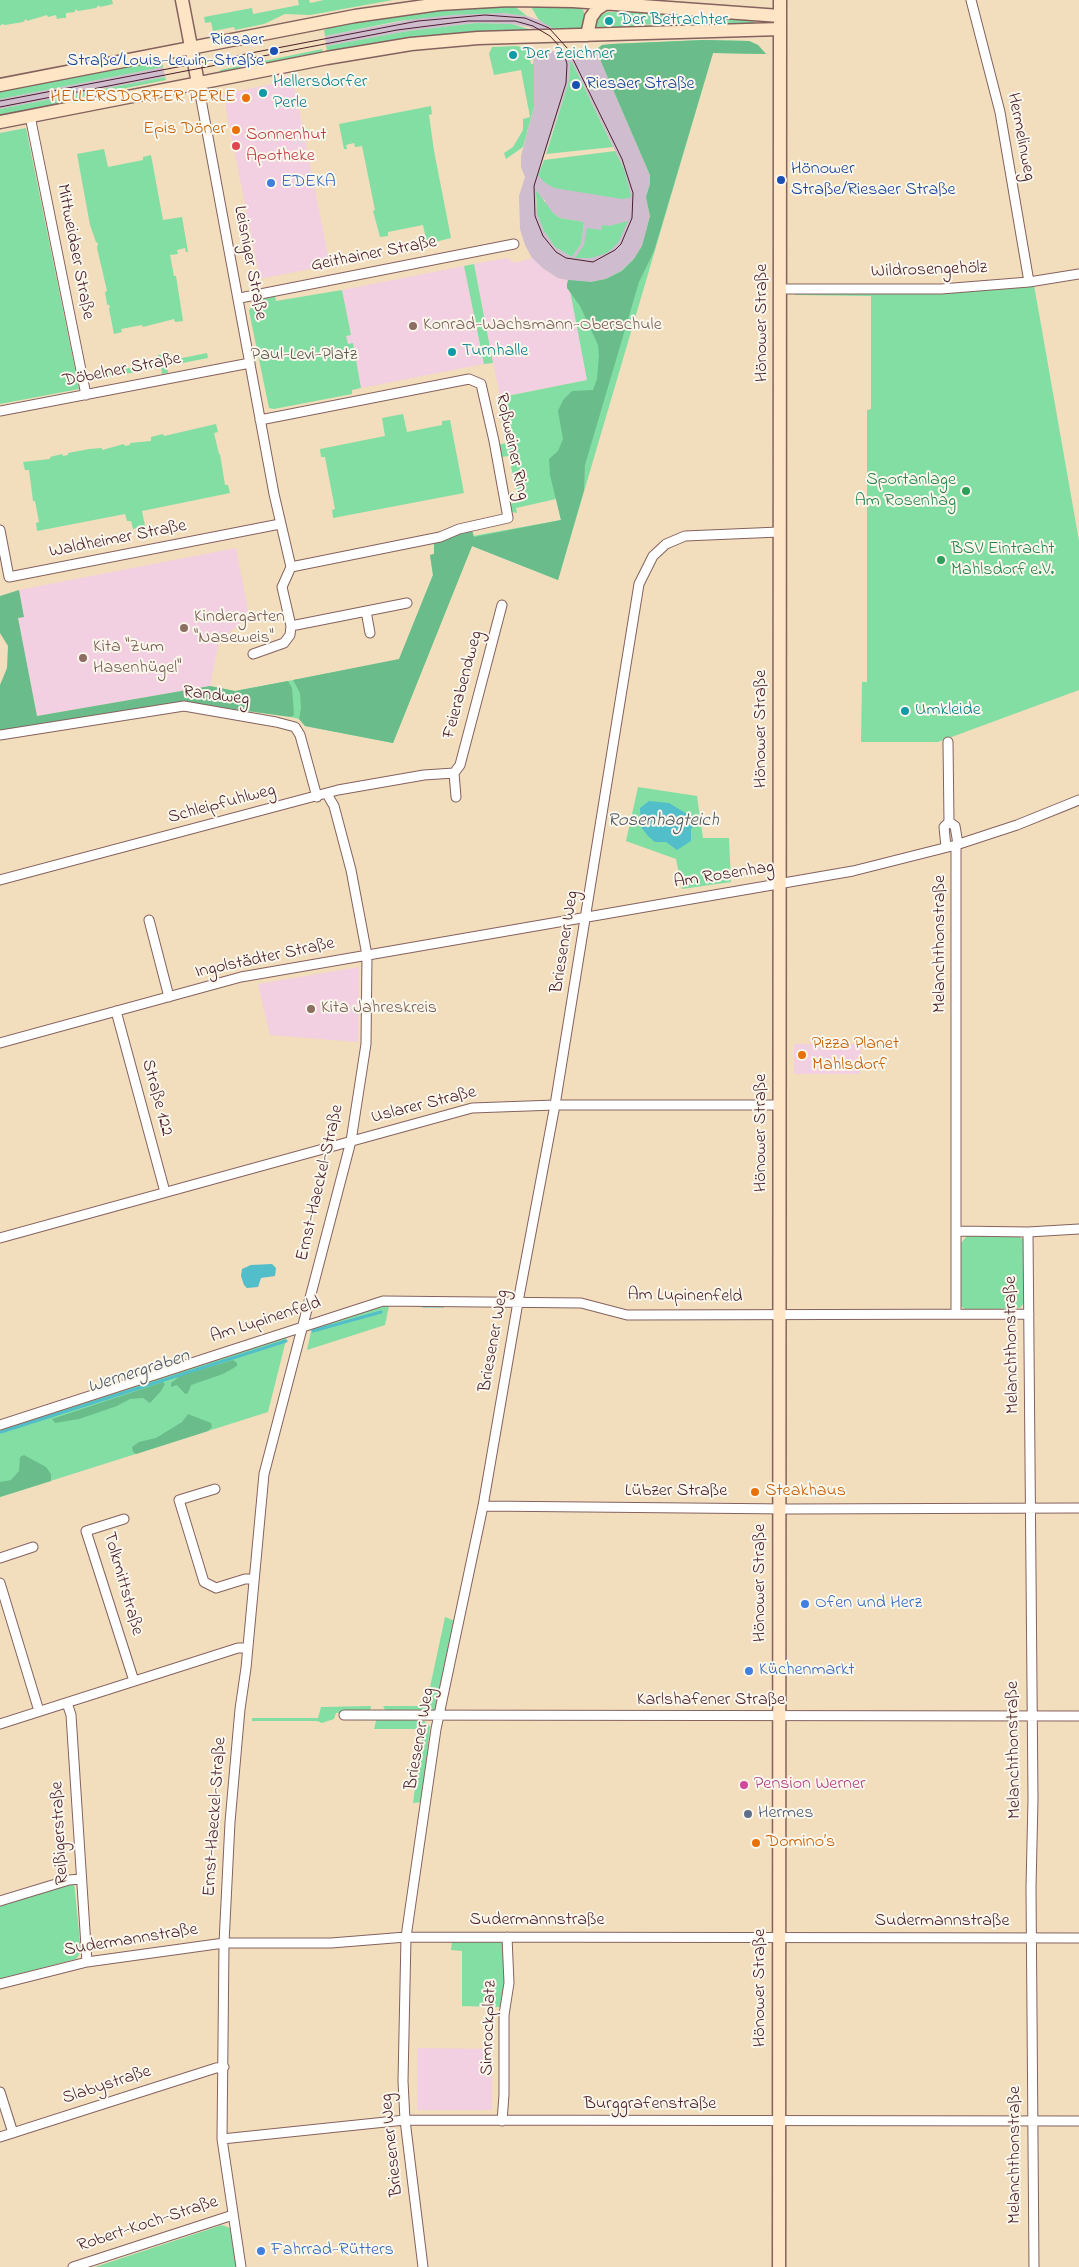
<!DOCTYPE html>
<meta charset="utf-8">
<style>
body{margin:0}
canvas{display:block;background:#f2ddbd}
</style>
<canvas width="1079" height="2267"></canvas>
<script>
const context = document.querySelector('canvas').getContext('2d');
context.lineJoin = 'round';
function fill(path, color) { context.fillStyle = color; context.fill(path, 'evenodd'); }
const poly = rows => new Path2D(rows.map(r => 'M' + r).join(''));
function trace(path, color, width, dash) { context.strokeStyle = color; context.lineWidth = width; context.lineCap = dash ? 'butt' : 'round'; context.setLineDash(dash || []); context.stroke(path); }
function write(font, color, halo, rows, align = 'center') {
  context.font = font + ' "Indie Flower",sans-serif'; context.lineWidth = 4; context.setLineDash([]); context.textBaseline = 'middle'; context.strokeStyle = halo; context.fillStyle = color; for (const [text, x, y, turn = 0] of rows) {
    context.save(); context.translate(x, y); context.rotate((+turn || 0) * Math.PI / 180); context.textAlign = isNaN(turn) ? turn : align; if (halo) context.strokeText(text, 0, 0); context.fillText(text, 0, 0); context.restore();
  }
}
fill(poly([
 [293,80,330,265,260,279,223,94],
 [507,258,515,263,532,258,544,269,558,278,568,280,587,380,500,397,474,264],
 [464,266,484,364,361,388,353,344,348,344,346,336,351,335,342,290],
 [236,548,249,616,219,641,210,686,37,716,18,618,24,617,19,590],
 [359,967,358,1042,270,1035,258,984],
 [794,1044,861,1044,860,1074,794,1074],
 [417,2048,492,2049,492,2110,417,2110]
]), '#f2cfe1');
fill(poly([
 [478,13,503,13,527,16,545,22,558,31,544,34,529,27,512,24,476,23,408,31,326,46,325,36,424,17],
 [596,50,650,175,650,184,646,197,650,216,642,246,634,259,621,271,606,279,591,282,576,282,558,278,544,269,532,258,525,245,520,229,519,196,525,177,521,167,521,156,534,107,533,52],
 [570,62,572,62,624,169,538,175,569,81],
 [536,197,545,200,545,204,553,213,560,218,584,222,581,244,572,257,555,247,544,231,537,214],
 [163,67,165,77,0,109,0,99]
]), '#cfbdcf');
fill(poly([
 [0,0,112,0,113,4,100,7,99,5,96,8,78,11,75,9,75,12,66,13,66,18,62,18,57,19,56,15,48,17,47,15,27,21,26,19,23,22,5,25,2,24,0,26],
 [298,0,309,0,310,3,324,0,393,0,310,15,285,14,264,24,235,30,234,27,213,31,211,22,205,23,204,17,252,8,253,14,299,5],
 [513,5,527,16,503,13,452,15,399,21,325,36,324,30,347,22,429,10],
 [528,5,581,7,584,12,584,25,580,30,558,31,539,20,531,7],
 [607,12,675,14,679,19,673,23,641,25,623,28,595,28,594,19],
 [691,15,754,20,754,25,689,27,694,21],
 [476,23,512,24,529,29,527,31,328,53,326,46,408,31],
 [703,40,749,41,758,45,766,54,713,53,558,580,472,546,393,743,305,726,299,719,291,717,204,705,209,686,235,691,399,660,433,575,430,555,434,554,434,543,561,520,556,499,516,508,517,513,512,512,510,504,518,502,509,456,501,457,498,445,506,443,497,398,587,380,568,280,591,282,606,279,621,271,634,259,642,246,647,231,650,216,646,197,650,184,650,175,596,50,602,45,612,44],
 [517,46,528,49,531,64,534,64,534,107,523,147,506,159,504,153,513,147,523,130,523,119,530,117,521,70,494,75,489,54,492,47],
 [322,49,323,54,221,74,220,70],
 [162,58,163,67,0,99,0,90],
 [570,62,572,62,613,147,546,154,569,81],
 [165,77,166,80,72,99,46,107,0,117,0,109],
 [431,106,432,114,429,115,434,151,451,238,427,244,423,225,388,232,388,236,380,237,373,211,375,210,362,146,355,147,354,143,346,145,347,149,344,149,339,124],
 [26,128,79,389,0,404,0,133],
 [104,149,108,167,143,160,143,157,151,155,163,220,182,217,188,252,186,252,185,248,177,250,178,254,170,255,174,276,176,276,183,321,175,322,174,319,143,327,142,325,121,329,122,332,114,334,109,309,110,306,107,304,105,292,107,291,97,248,98,243,96,242,90,225,77,154],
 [615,151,624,169,631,196,629,198,622,199,554,188,544,182,538,175,544,160],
 [536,190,553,213,560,218,584,222,581,244,572,257,555,247,544,231,537,214],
 [628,221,618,243,607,253,591,258,575,258,584,245,587,228,601,230,602,225,609,226],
 [474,264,493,363,484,364,464,266],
 [1034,285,1079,541,1079,690,938,742,861,742,862,682,867,682,867,410,871,409,871,296,795,295,795,293,951,292],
 [342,290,351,335,346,336,348,344,353,343,361,388,352,390,352,394,274,409,269,408,249,311,254,299,275,295,276,301],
 [207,353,208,358,167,366,168,373,162,374,161,367,110,377,109,372,160,362,158,355,165,354,167,361],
 [403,414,407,432,442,425,442,421,450,420,464,493,333,518,332,510,335,509,329,478,325,457,321,457,320,449,385,436,382,418],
 [216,424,218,432,214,433,219,454,220,454,225,485,228,485,230,493,142,511,145,526,133,529,131,521,127,521,125,514,37,531,36,523,39,522,35,501,33,501,29,470,25,470,23,462,50,459,50,457,62,454,63,456,68,455,68,453,89,449,102,448,102,450,124,444,125,446,130,445,130,443,151,441,151,437,163,434,164,436],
 [638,787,697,796,703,838,729,838,731,882,682,889,676,859,626,841],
 [967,1236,1018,1236,1024,1240,1025,1302,1020,1308,967,1310,962,1307,959,1302,960,1244],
 [387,1304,389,1306,385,1325,307,1350,312,1327],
 [287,1336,268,1412,0,1497,0,1428],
 [445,1617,455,1621,436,1709,431,1711,385,1710,383,1706,426,1706],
 [371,1706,370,1711,336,1713,334,1719,322,1723,317,1721,252,1721,252,1718,318,1718,321,1707],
 [377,1717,424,1721,430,1726,422,1802,413,1803,423,1729,374,1729],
 [74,1882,81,1952,76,1959,0,1979,0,1905],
 [452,1941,503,1942,505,1986,502,2007,462,2006,462,1951,451,1950],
 [222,2225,230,2228,236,2267,95,2267]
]), '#83dea4');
fill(poly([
 [703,40,749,41,758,45,766,54,713,53,654,251,639,282,585,465,584,490,558,580,472,546,393,743,305,726,299,719,301,708,300,693,293,680,399,659,433,575,430,555,434,554,434,543,459,532,472,530,474,537,561,520,550,475,549,459,558,451,563,439,558,411,563,400,572,391,593,390,597,379,599,355,598,345,580,306,567,288,567,284,568,280,591,282,606,279,622,271,634,259,642,246,650,216,646,197,650,184,650,175,596,50,602,45,612,44],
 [19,590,24,617,18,618,37,716,210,686,235,691,288,681,292,688,294,715,291,717,190,703,0,731,0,685,7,668,8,646,0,633,0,596],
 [233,1360,237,1363,237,1366,223,1374,191,1385,188,1393,185,1394,177,1385,171,1387,171,1383,180,1376],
 [163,1382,165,1384,161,1391,150,1403,143,1398,130,1399,117,1406,79,1419,55,1423,52,1419],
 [188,1414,211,1423,212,1427,208,1431,136,1454,133,1452,132,1447,139,1442,156,1438,182,1422],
 [24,1455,46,1467,51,1474,51,1481,0,1497,0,1482,11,1480,19,1471,20,1457]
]), '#6abd8a');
fill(poly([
 [649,801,669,803,687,814,694,825,691,829,691,841,677,850,666,842,655,842,648,836,641,827,640,808],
 [272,1264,276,1268,275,1276,261,1278,258,1287,247,1288,244,1285,241,1276,242,1269,251,1265]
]), '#51beca');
trace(poly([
 [423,1306,443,1306],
 [313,1331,381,1312],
 [1,1432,286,1341]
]), '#51beca', 3);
const street = poly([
 [971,0,1000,112,1029,282],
 [198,83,274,494,291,567],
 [30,116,86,395],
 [780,289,941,289,1029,282,1079,274],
 [240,298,514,244],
 [0,411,250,363],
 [260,420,469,379,481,384,494,441,508,518,459,529,440,537,291,567],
 [0,530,9,577,280,524],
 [366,611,370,633],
 [291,626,407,603],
 [253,654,284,643,290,635,291,626,282,587,291,567],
 [0,735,184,706,276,722,295,727,300,735,317,797],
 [454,773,460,765,502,605],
 [454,773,456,797],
 [949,822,955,826,958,844],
 [946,847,944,827,949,822,948,742],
 [0,880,338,790,424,775,454,773],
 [149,920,169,997],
 [116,1011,165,1192],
 [0,1043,241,977,853,871,956,845,1017,825,1079,800],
 [957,1231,1028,1232,1079,1229],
 [1028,1232,1033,1799,1031,1887,1034,2267],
 [0,1238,472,1108,555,1105,780,1105],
 [956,1314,956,845],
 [0,1425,383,1301,581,1303,627,1315,1029,1314],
 [215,1489,179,1500,204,1582,216,1588,245,1579,254,1579],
 [483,1506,789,1509,1079,1508],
 [124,1519,86,1531,134,1681],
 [0,1558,33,1547],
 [0,1583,39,1711],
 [67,1703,71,1715,87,1962],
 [344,1715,1079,1716],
 [0,1724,238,1648,248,1648],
 [0,1901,69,1880,80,1879],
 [0,1984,87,1962,224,1943,331,1943,406,1937,1079,1938],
 [0,2092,13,2133],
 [502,2121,504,2095,504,2015,509,1983,507,1937],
 [0,2137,216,2068,224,2067],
 [222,2139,405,2120,1079,2121],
 [73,2267,233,2215],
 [241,2267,222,2139,224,1943,230,1822,240,1709,246,1668,264,1474,351,1141,366,1044,367,955,351,870,334,806,327,794],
 [423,2267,405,2120,403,2081,406,1937,436,1729,483,1506,518,1302,555,1105,639,584,653,556,666,544,685,536,779,532]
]);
const secondary = poly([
 [182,0,198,83],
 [587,35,591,17,597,9,606,3],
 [0,85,355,16,439,4,509,0,573,1,780,16],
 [0,122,327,58,411,44,478,38,780,29],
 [779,2267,780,0]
]);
trace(street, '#85625e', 11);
trace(secondary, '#85625e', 15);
trace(street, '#fff', 9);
trace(secondary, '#fde5c5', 12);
trace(poly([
 [0,101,418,21,485,15,525,18,549,28,568,49,622,159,633,193,632,218,621,244,615,250,593,262,566,258,556,252,543,236,535,216,534,186,566,83,567,64,563,50,550,36,533,26,515,21,468,21,397,30,0,107]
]), '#4a1f2b', 1);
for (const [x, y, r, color] of [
 [609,21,5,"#0f9aa8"],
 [274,51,5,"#1a4fb4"],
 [513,55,5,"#0f9aa8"],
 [576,85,5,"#1a4fb4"],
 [263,93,5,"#0f9aa8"],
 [246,98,5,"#e8710a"],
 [236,130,5,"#e8710a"],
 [236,146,5,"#e0444e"],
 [781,180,5,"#1a4fb4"],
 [271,183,5,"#3f7fe0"],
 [413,326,5,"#8d6e63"],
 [452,352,5,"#0f9aa8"],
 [966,491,5,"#2e9e5b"],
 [941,560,5,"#2e9e5b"],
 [184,628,5,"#8d6e63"],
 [83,658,5,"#8d6e63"],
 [905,711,5,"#0f9aa8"],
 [311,1009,5,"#8d6e63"],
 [802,1055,5,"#e8710a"],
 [755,1492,5,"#e8710a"],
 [805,1604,5,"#3f7fe0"],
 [749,1671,5,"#3f7fe0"],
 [744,1785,5,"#d1479c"],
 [748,1814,5,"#5c6f8a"],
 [756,1843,5,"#e8710a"],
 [261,2251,5,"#3f7fe0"]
]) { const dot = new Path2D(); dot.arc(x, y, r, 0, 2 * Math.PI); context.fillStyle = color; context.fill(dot); trace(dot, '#fbf7ec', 2); }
write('18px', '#0d838f', '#fbf7ec', [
 ["Der Betrachter",619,21],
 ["Der Zeichner",523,55],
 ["Hellersdorfer",273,83],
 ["Perle",273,104],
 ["Turnhalle",462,352],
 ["Umkleide",915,711]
], 'left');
write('18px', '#164399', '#fbf7ec', [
 ["Riesaer",264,41,"right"],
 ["Straße/Louis-Lewin-Straße",264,62,"right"],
 ["Riesaer Straße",586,85],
 ["Hönower",791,170],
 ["Straße/Riesaer Straße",791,191]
], 'left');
write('18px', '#c56008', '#fbf7ec', [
 ["HELLERSDORFER PERLE",236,98,"right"],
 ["Epis Döner",226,130,"right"],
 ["Pizza Planet",812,1045],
 ["Mahlsdorf",812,1066],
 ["Steakhaus",765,1492],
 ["Domino’s",766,1843]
], 'left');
write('18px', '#be3a42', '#fbf7ec', [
 ["Sonnenhut",246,136],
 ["Apotheke",246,157]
], 'left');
write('18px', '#4a1f2b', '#fbf7ec', [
 ["Hermelinweg",1020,137,79],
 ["Mittweidaer Straße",74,252,79],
 ["Geithainer Straße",374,255,-11],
 ["Leisniger Straße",249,263,79],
 ["Wildrosengehölz",929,271,-2],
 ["Hönower Straße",763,323,-90],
 ["Döbelner Straße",122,371,-11],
 ["Roßweiner Ring",511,447,78],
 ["Waldheimer Straße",118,540,-11],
 ["Feierabendweg",464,685,-75],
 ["Randweg",216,697,7],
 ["Hönower Straße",762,729,-90],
 ["Schleipfuhlweg",222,805,-15],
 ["Am Rosenhag",724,876,-9],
 ["Briesener Weg",566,942,-81],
 ["Melanchthonstraße",941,944,-90],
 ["Ingolstädter Straße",265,959,-12],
 ["Straße 122",156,1098,75],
 ["Uslarer Straße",424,1106,-14],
 ["Hönower Straße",762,1133,-90],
 ["Ernst-Haeckel-Straße",321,1183,-77],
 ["Am Lupinenfeld",685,1297,1],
 ["Am Lupinenfeld",266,1321,-18],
 ["Briesener Weg",495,1341,-80],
 ["Melanchthonstraße",1013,1345,-91],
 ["Lübzer Straße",676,1492],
 ["Hönower Straße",761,1583,-90],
 ["Tolkmittstraße",122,1584,74],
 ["Karlshafener Straße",711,1701],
 ["Briesener Weg",421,1739,-80],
 ["Melanchthonstraße",1015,1750,-91],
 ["Ernst-Haeckel-Straße",216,1817,-86],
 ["Reißigerstraße",61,1833,-93],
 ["Sudermannstraße",537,1921],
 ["Sudermannstraße",942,1922],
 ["Sudermannstraße",131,1941,-9],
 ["Hönower Straße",761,1988,-90],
 ["Simrockplatz",490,2028,-88],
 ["Slabystraße",107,2086,-18],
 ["Burggrafenstraße",650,2105],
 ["Briesener Weg",393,2145,-96],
 ["Melanchthonstraße",1016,2155,-90],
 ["Robert-Koch-Straße",148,2225,-18]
]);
write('18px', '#366cbe', '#fbf7ec', [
 ["EDEKA",281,183],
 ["Ofen und Herz",815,1604],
 ["Küchenmarkt",759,1671],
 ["Fahrrad-Rütters",271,2251]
], 'left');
write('18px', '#785e54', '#fbf7ec', [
 ["Konrad-Wachsmann-Oberschule",423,326],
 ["Kindergarten",194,618],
 ["\"Naseweis\"",194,639],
 ["Kita \"Zum",93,648],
 ["Hasenhügel\"",93,669],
 ["Kita Jahreskreis",321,1009]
], 'left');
write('18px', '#5b584f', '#fbf7ec', [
 ["Paul-Levi-Platz",304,356]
]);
write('18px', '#27864d', '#fbf7ec', [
 ["Sportanlage",956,481],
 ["Am Rosenhag",956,502],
 ["BSV Eintracht",951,550,"left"],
 ["Mahlsdorf e.V.",951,571,"left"]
], 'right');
write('18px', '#b23c85', '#fbf7ec', [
 ["Pension Werner",754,1785]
], 'left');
write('18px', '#4e5e75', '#fbf7ec', [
 ["Hermes",758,1814]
], 'left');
write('italic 19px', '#4c5763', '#fbf7ec', [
 ["Rosenhagteich",663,822],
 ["Wernergraben",139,1373,-18]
]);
</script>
